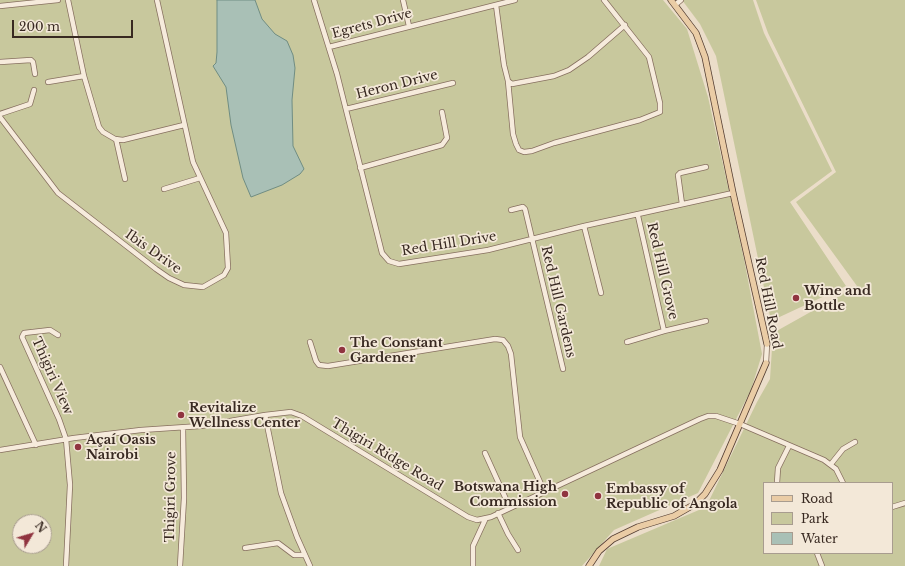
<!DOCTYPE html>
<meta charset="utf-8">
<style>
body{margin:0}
#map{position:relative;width:905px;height:566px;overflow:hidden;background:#ebddc9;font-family:"Libre Baskerville",serif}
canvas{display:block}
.legend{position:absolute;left:763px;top:482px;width:130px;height:72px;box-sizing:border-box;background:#f3e8d8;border:1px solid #a89c8f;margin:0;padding:5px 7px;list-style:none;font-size:12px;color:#382921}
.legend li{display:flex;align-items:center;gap:8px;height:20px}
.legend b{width:20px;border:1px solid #a89c8f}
.north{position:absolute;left:12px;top:514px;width:40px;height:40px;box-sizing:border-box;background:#f3e8d8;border:1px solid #a89c8f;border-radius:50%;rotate:52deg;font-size:11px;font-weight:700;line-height:16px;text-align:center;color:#382921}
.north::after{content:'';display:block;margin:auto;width:14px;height:18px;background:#90343f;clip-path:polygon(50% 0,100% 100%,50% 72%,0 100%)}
.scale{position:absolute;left:12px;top:20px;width:121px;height:18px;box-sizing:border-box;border:2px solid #382921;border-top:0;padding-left:5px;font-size:12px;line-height:14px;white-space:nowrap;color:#382921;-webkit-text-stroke:3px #f3e8d8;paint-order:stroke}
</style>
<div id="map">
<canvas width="905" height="566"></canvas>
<ul class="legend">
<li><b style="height:5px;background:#eacca5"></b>Road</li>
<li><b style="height:11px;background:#c8c89d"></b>Park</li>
<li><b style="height:11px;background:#a9c0b6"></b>Water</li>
</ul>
<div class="north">N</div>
<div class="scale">200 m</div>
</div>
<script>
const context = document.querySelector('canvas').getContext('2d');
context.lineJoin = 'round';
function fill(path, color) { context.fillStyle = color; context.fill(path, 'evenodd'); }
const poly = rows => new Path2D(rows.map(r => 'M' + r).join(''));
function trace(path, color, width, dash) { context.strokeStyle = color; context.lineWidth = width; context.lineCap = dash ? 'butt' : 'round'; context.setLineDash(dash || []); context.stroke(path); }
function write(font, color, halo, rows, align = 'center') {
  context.font = font + ' "Libre Baskerville",serif'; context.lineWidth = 3.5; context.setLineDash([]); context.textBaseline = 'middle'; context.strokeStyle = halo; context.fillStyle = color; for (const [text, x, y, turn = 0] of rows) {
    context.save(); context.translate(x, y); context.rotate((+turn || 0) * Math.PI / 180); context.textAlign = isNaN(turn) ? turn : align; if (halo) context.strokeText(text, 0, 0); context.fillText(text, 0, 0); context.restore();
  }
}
fill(poly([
 [0,0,663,0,687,29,708,97,744,259,762,354,751,390,698,493,614,530,582,566,0,566],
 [20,522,44,522,44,546,20,546],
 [682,0,753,0,764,33,832,171,790,202,846,286,771,321,716,56,700,24],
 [756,0,905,0,905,566,599,566,607,549,706,507,757,402,770,379,773,333,857,286,796,202,836,172,768,33],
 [764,483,892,483,892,553,764,553]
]), '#c8c89d');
const water = poly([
 [217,0,255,0,262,19,275,34,287,41,293,55,295,68,292,100,293,146,304,169,300,174,282,185,251,197,243,178,231,125,226,87,213,66,216,63,217,52,217,0]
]);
fill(water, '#a9c0b6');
trace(water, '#708d83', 1);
const minor = poly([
 [68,0,84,76,99,127,103,132,115,139,123,140,184,125],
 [314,0,337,74,382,253,389,261,399,264,488,250,584,226,733,193],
 [403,0,409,26],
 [496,5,504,65,508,81,512,84,554,76,569,70,588,57,625,25],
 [675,5,681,0],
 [0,6,58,0],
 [329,47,515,0],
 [0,62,31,60,33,62,35,74],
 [508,81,513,134,516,144,519,150,524,152,532,151,554,143,640,120,660,112,660,103,649,57,604,0],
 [48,82,84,76],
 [346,109,453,83],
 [0,114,30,104,34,90],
 [0,117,58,193,156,269,169,278,184,285,203,287,224,275,228,268,226,233,193,162,157,0],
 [116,139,125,179],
 [360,168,442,145,447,138,442,112],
 [164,189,200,178],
 [682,204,678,175,680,173,706,167],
 [511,210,523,207,525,209,563,369],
 [638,216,664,331],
 [584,226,601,293],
 [58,335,50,330,24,333,22,337,59,419,66,439,70,485,66,566],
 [310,342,316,361,319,365,328,366,495,339,503,340,508,346,511,354,520,437,544,491],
 [627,342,664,331,706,321],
 [766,363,767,344],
 [0,367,36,445],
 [265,415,281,493,297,537,310,566],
 [0,450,74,438,141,430,201,426,265,415,291,412,302,416,468,517,477,520,491,517,700,419,708,416,716,416,740,424,824,460,836,469,843,483],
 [485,453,510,508],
 [831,464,843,449,855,442],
 [777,483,778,468,789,446],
 [892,507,905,503],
 [498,513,508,534,518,550],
 [245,548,278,543,294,555,305,555],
 [817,553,822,566],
 [180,566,184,498,183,428],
 [473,566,473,546,485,520]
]);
const major = poly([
 [671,0,696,33,705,57,733,193,767,344],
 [589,566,599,551,613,539,638,527,674,516,695,504,705,494,720,470,766,363]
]);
trace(minor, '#866f5f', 6);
trace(major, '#543e33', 7);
trace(minor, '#f6ebdc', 4.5);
trace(major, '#eacca5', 5.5);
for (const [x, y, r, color] of [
 [796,298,4,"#90343f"],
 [342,350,4,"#90343f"],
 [181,415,4,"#90343f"],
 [78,447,4,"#90343f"],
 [565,494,4,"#90343f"],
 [598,496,4,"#90343f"]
]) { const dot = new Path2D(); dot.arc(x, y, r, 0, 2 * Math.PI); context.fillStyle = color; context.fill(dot); trace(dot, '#f3e8d8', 1.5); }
write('13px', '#382921', '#f3e8d8', [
 ["Egrets Drive",372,24,-15],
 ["Heron Drive",397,85,-14],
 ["Red Hill Drive",449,244,-9],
 ["Ibis Drive",153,252,35],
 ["Red Hill Grove",662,271,77],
 ["Red Hill Gardens",558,302,77],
 ["Red Hill Road",768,303,79],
 ["Thigiri View",52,376,66],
 ["Thigiri Ridge Road",387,455,31],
 ["Thigiri Grove",171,497,-89]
]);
write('bold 13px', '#382921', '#f3e8d8', [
 ["Wine and",804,291],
 ["Bottle",804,306],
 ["The Constant",350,343],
 ["Gardener",350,358],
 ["Revitalize",189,408],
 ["Wellness Center",189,423],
 ["Açaí Oasis",86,440],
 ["Nairobi",86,455],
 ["Botswana High",557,487,"right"],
 ["Commission",557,502,"right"],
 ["Embassy of",606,489],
 ["Republic of Angola",606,504]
], 'left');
</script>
